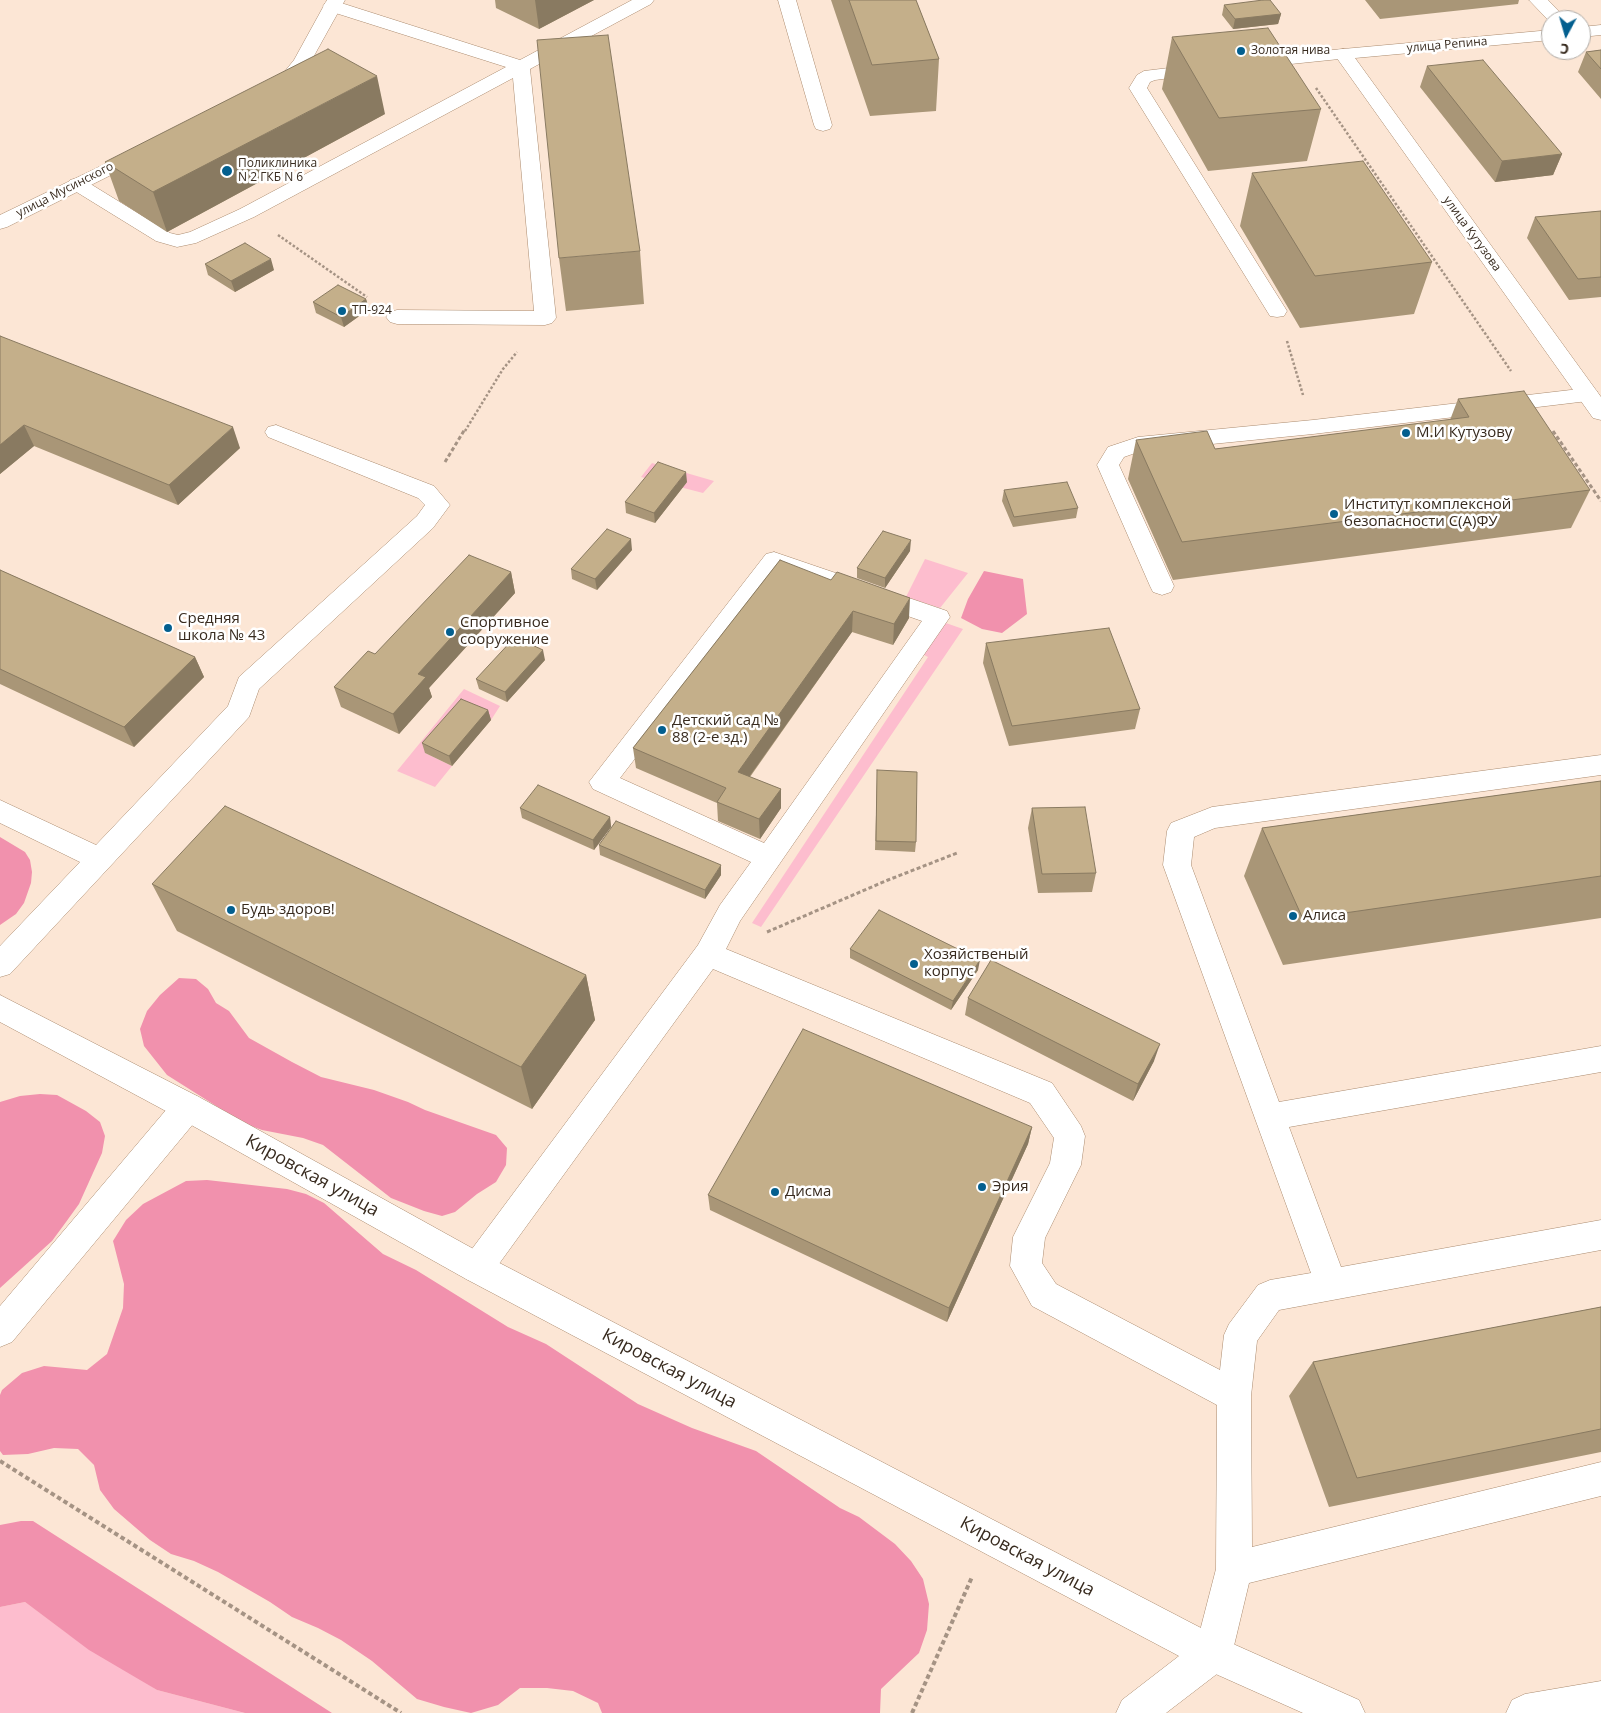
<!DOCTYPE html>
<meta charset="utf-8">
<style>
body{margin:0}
#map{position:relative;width:1601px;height:1713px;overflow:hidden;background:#fce6d5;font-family:"Open Sans",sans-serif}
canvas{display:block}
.north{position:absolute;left:1541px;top:10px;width:50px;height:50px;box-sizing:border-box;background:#fff;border:1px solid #afaaa5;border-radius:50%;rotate:186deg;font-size:14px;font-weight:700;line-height:20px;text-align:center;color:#382b1f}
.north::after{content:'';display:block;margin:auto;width:18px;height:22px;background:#035f8f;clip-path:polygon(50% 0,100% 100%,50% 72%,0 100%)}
</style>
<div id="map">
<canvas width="1601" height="1713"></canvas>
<div class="north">С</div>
</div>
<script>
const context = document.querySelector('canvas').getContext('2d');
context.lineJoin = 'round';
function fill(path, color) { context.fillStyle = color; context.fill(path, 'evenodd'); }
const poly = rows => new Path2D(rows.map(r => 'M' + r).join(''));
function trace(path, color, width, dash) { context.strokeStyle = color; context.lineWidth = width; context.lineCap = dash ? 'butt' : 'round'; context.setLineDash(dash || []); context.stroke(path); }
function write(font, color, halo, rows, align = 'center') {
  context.font = font + ' "Open Sans",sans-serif'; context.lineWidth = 5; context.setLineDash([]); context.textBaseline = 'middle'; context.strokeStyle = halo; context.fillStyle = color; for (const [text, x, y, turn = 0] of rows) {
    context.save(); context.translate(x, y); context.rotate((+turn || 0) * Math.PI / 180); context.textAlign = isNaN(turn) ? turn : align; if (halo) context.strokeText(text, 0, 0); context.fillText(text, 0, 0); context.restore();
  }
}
fill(poly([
 [652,463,714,481,703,493,641,477],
 [925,559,968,573,940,608,906,597],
 [943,622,963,629,761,927,752,923,928,657,922,654],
 [464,689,500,706,491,720,425,753,452,766,435,787,397,771],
 [25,1602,68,1634,157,1690,245,1713,0,1713,0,1607]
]), '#fdbdce');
fill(poly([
 [984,571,1023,579,1027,614,1002,633,982,629,961,618,968,599],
 [0,837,25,852,30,860,32,872,31,883,24,903,16,914,0,925],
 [179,978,196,979,208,989,216,1003,229,1011,249,1038,292,1062,321,1077,374,1090,408,1102,425,1110,496,1135,507,1148,506,1165,496,1182,477,1194,455,1212,442,1216,424,1211,391,1198,323,1145,303,1138,262,1130,243,1123,167,1075,144,1046,140,1029,147,1011,160,995],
 [40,1094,57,1095,86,1111,100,1122,105,1136,102,1153,79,1204,66,1222,52,1241,0,1288,0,1102,20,1096],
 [207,1180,287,1189,306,1194,324,1203,383,1254,416,1270,508,1327,546,1344,638,1404,692,1428,756,1451,840,1508,859,1517,895,1544,911,1561,923,1579,929,1604,927,1630,919,1653,881,1689,880,1713,602,1713,598,1703,573,1691,547,1688,520,1688,498,1705,471,1713,444,1707,417,1699,372,1661,341,1640,318,1628,292,1617,270,1602,218,1572,194,1561,171,1554,150,1540,114,1509,100,1490,94,1465,78,1449,54,1448,28,1454,3,1455,0,1451,0,1395,2,1390,22,1373,44,1366,87,1370,107,1354,123,1308,124,1284,113,1241,126,1220,143,1204,186,1181],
 [21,1521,33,1521,332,1713,245,1713,157,1690,89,1650,25,1602,0,1607,0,1525]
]), '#f191ad');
const service = poly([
 [632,0,654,0,651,4,530,69,556,318,552,323,545,325,397,324,390,322,386,317,390,312,397,310,534,311,513,78,254,217,196,243,177,247,156,241,70,188,67,184,70,180,77,178,84,180,170,233,178,235,190,232,240,209,506,67,326,10,323,6,326,2,332,1,338,2,520,60,632,0],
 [778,0,796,0,832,125,830,129,823,131,816,129,814,125,778,0],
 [1529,0,1548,0,1567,20,1551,20,1551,23,1529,0],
 [1343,49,1349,50,1352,54,1349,58,1252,68,1246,67,1243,63,1246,59,1252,58,1343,49],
 [1202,64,1208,65,1211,69,1208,73,1155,80,1150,82,1147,88,1287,311,1284,316,1277,317,1270,316,1129,88,1137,75,1144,71,1202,64],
 [1588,388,1596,390,1599,395,1596,400,1313,434,1141,451,1124,457,1119,465,1174,586,1171,592,1162,595,1153,592,1150,586,1097,465,1108,447,1138,437,1313,420,1588,388],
 [276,425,434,486,450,505,433,528,259,689,249,717,10,974,0,977,0,946,80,862,0,823,0,800,96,845,228,706,239,677,417,516,425,505,418,498,268,437,265,432,268,427,276,425],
 [774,552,947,611,950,617,740,921,726,949,1052,1083,1081,1126,1085,1136,1081,1165,1045,1238,1042,1263,1056,1284,1220,1370,1224,1335,1229,1324,1258,1285,1270,1280,1311,1273,1163,865,1167,831,1171,823,1212,807,1601,755,1601,775,1215,828,1194,837,1191,865,1279,1102,1601,1046,1601,1072,1289,1127,1341,1267,1601,1220,1601,1250,1279,1310,1257,1341,1251,1396,1252,1547,1601,1462,1601,1496,1249,1583,1232,1654,1226,1667,1213,1673,1200,1667,1194,1654,1216,1569,1217,1405,1032,1306,1010,1266,1013,1237,1050,1163,1054,1138,1030,1103,713,969,488,1279,477,1283,466,1279,461,1268,466,1257,698,945,720,905,751,862,593,789,589,782,766,554,774,552],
 [779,571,922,621,764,843,620,778,779,571],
 [188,1093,199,1097,203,1107,199,1117,12,1342,0,1347,0,1306,177,1097,188,1093]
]);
const minor = poly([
 [327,0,345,0,310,63,293,84,274,91,268,90,265,86,268,82,281,76,294,60,327,0],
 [1601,25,1601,35,1581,37,1581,27,1601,25],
 [1551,30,1551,40,1355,58,1601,397,1601,420,1593,418,1334,54,1337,50,1343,49,1551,30],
 [142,146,149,148,152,152,149,156,7,227,0,229,0,215,142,146]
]);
const tertiary = poly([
 [0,995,199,1097,488,1257,1226,1641,1232,1654,1226,1667,1166,1713,1116,1713,1122,1700,1179,1656,466,1279,177,1117,0,1022,0,995],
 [1601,1681,1601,1713,1506,1713,1512,1700,1525,1694,1601,1681]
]);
const secondary = poly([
 [1213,1635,1359,1700,1365,1713,1303,1713,1200,1667,1194,1654,1200,1641,1213,1635]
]);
trace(service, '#ab8b6f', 1);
trace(minor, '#ab8b6f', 1);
trace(tertiary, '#ab8b6f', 1);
trace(secondary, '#ab8b6f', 1);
trace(poly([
 [1316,88,1511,371],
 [278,235,367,297],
 [1287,341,1303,395],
 [465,431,503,369,517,352]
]), '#a59384', 2.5, [2.5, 2]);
trace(poly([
 [1553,431,1601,501],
 [445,462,465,429],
 [767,932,888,880,957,853]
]), '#a59384', 3, [4, 2.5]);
trace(poly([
 [0,1461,401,1713],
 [912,1713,972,1577]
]), '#a59384', 4, [4.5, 3]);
fill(service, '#fff');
fill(minor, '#fff');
fill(tertiary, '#fff');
fill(secondary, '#fff');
fill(poly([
 [495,0,594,0,539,29,496,8],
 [831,0,916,0,939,59,936,111,870,116],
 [1365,0,1519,0,1518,4,1380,19],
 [1224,5,1281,14,1278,24,1233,29,1222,15],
 [1172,37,1321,109,1307,161,1208,171,1162,89],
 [1601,50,1601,99,1578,72,1586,52],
 [1427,66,1562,154,1553,175,1495,182,1420,87],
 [385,114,167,232,119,201,105,162],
 [1252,173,1432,262,1414,314,1300,328,1240,226],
 [1601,211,1601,297,1569,300,1527,238,1535,217],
 [640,251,644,304,566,311,559,258],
 [205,264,274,270,235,292,208,275],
 [366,299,369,309,344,327,316,313,313,302],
 [0,336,240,448,178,505,34,446,0,474],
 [1458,399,1590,490,1571,528,1173,580,1128,479,1136,440,1215,449,1450,420],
 [687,482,655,523,626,513,625,502],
 [1004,490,1078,508,1076,518,1013,527,1002,501],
 [632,550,597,590,572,579,571,569],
 [910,551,885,588,857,578,857,568],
 [780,560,909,618,893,645,852,632,750,777,781,789,781,808,760,839,718,821,717,803,636,768,633,748],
 [0,570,195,657,204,677,134,747,0,684],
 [511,572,515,593,429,688,432,697,399,734,341,707,334,687,375,654],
 [986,643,1140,709,1135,729,1009,746,983,663],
 [545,660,507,702,479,689,476,679],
 [488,710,491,720,452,766,425,753,422,743],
 [877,780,916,842,915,852,875,850],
 [1601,781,1601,918,1283,965,1244,876,1262,828],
 [520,808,610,817,611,827,594,850,522,818],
 [1032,808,1096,873,1092,892,1038,893,1028,828],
 [599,845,721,875,705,899,600,855],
 [152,884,586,975,595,1020,532,1109,177,931],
 [850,949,978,970,951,1010,850,958],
 [968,998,1154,1061,1133,1101,965,1015],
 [1032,1127,1028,1144,947,1322,710,1210,708,1195],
 [1601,1307,1601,1452,1329,1507,1289,1396,1313,1362]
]), '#a99677');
fill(poly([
 [535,0,594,0,539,29],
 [1281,14,1278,24,1233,29,1235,19],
 [377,76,385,114,167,232,153,192],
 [1562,154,1553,175,1495,182,1502,161],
 [271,259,274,270,235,292,231,281],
 [366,299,369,309,344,327,341,317],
 [24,425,34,446,0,474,0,445],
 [233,427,240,448,178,505,169,485],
 [686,472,687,482,655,523,654,513],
 [631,539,632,550,597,590,595,579],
 [911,540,910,551,885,588,885,578],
 [511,572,515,593,429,688,432,697,399,734,393,714,418,674],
 [910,598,909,618,893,645,894,624],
 [853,611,852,632,739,791,738,772],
 [543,650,545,660,507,702,505,692],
 [195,657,204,677,134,747,124,727],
 [488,710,491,720,452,766,449,756],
 [781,789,781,808,760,839,759,819],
 [610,817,611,827,594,850,593,840],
 [721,865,721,875,705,899,705,890],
 [980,960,978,970,951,1010,953,1001],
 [586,975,595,1020,532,1109,521,1067],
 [1160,1044,1154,1061,1133,1101,1138,1084],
 [1032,1127,1028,1144,947,1322,949,1308]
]), '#897a61');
const building = poly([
 [849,0,916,0,939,59,872,65,849,0],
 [1263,0,1270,0,1281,14,1235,19,1224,5,1263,0],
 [1268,28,1321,109,1219,118,1172,37,1268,28],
 [608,35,640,251,559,258,537,40,608,35],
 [328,49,377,76,153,192,105,162,328,49],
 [1601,50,1601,69,1586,52,1601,50],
 [1483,60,1562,154,1502,161,1427,66,1483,60],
 [1363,161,1432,262,1315,276,1252,173,1363,161],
 [1601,211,1601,277,1578,279,1535,217,1601,211],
 [245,243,271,259,231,281,205,264,245,243],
 [338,285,366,299,341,317,313,302,338,285],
 [0,336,233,427,169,485,24,425,0,445,0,336],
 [1524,391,1590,490,1182,542,1136,440,1207,431,1215,449,1469,417,1458,399,1524,391],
 [658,462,686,472,654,513,625,502,658,462],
 [1067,482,1078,508,1014,517,1004,490,1067,482],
 [607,529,631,539,595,579,571,569,607,529],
 [883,531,911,540,885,578,857,568,883,531],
 [469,555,511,572,418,674,426,677,393,714,334,687,368,651,375,654,469,555],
 [780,560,831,580,837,572,910,598,894,624,853,611,738,772,781,789,759,819,717,802,726,788,633,748,780,560],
 [0,570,195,657,124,727,0,669,0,570],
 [1109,628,1140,709,1012,726,986,643,1109,628],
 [515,637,543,650,505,692,476,679,515,637],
 [461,699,488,710,449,756,422,743,461,699],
 [877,770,917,772,916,842,876,841,877,770],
 [1601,781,1601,876,1303,919,1262,828,1601,781],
 [538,785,610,817,593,840,520,808,538,785],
 [225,806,586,975,521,1067,152,884,225,806],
 [1085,807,1096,873,1042,874,1032,808,1085,807],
 [616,821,721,865,705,890,599,845,616,821],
 [879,910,980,960,953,1001,850,949,879,910],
 [991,960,1160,1044,1138,1084,968,998,991,960],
 [803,1029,1032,1127,949,1308,708,1195,803,1029],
 [1601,1307,1601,1429,1357,1478,1313,1362,1601,1307]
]);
fill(building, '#c4af8a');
trace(building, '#897a61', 1);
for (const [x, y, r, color] of [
 [1241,51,5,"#035f8f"],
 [227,171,6,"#035f8f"],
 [342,311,5,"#035f8f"],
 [1406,433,5,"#035f8f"],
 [1334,514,5,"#035f8f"],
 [168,628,5,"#035f8f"],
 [450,632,5,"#035f8f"],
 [662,730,5,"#035f8f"],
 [231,910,5,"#035f8f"],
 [1293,916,5,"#035f8f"],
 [914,964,5,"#035f8f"],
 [982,1187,5,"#035f8f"],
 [775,1192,5,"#035f8f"]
]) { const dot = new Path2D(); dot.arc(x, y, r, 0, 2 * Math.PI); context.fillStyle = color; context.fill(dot); trace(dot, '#fff', 2); }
write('12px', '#382b1f', '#fff', [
 ["улица Репина",1447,45,-5],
 ["улица Мусинского",65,190,-27],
 ["улица Кутузова",1472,234,54]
]);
write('12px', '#382b1f', '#fff', [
 ["Золотая нива",1251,51],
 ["Поликлиника",238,164],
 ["N 2 ГКБ N 6",238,178],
 ["ТП-924",352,311]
], 'left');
write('15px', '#382b1f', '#fff', [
 ["М.И Кутузову",1416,433],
 ["Институт комплексной",1344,505],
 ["безопасности С(А)ФУ",1344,522],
 ["Средняя",178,619],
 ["школа № 43",178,636],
 ["Спортивное",460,623],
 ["сооружение",460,640],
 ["Детский сад №",672,721],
 ["88 (2-е зд.)",672,738],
 ["Будь здоров!",241,910],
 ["Алиса",1303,916],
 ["Хозяйственый",924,955],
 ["корпус",924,972],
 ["Эрия",992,1187],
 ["Дисма",785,1192]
], 'left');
write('18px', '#382b1f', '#fff', [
 ["Кировская улица",312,1176,29],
 ["Кировская улица",669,1369,28],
 ["Кировская улица",1027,1557,28]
]);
</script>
